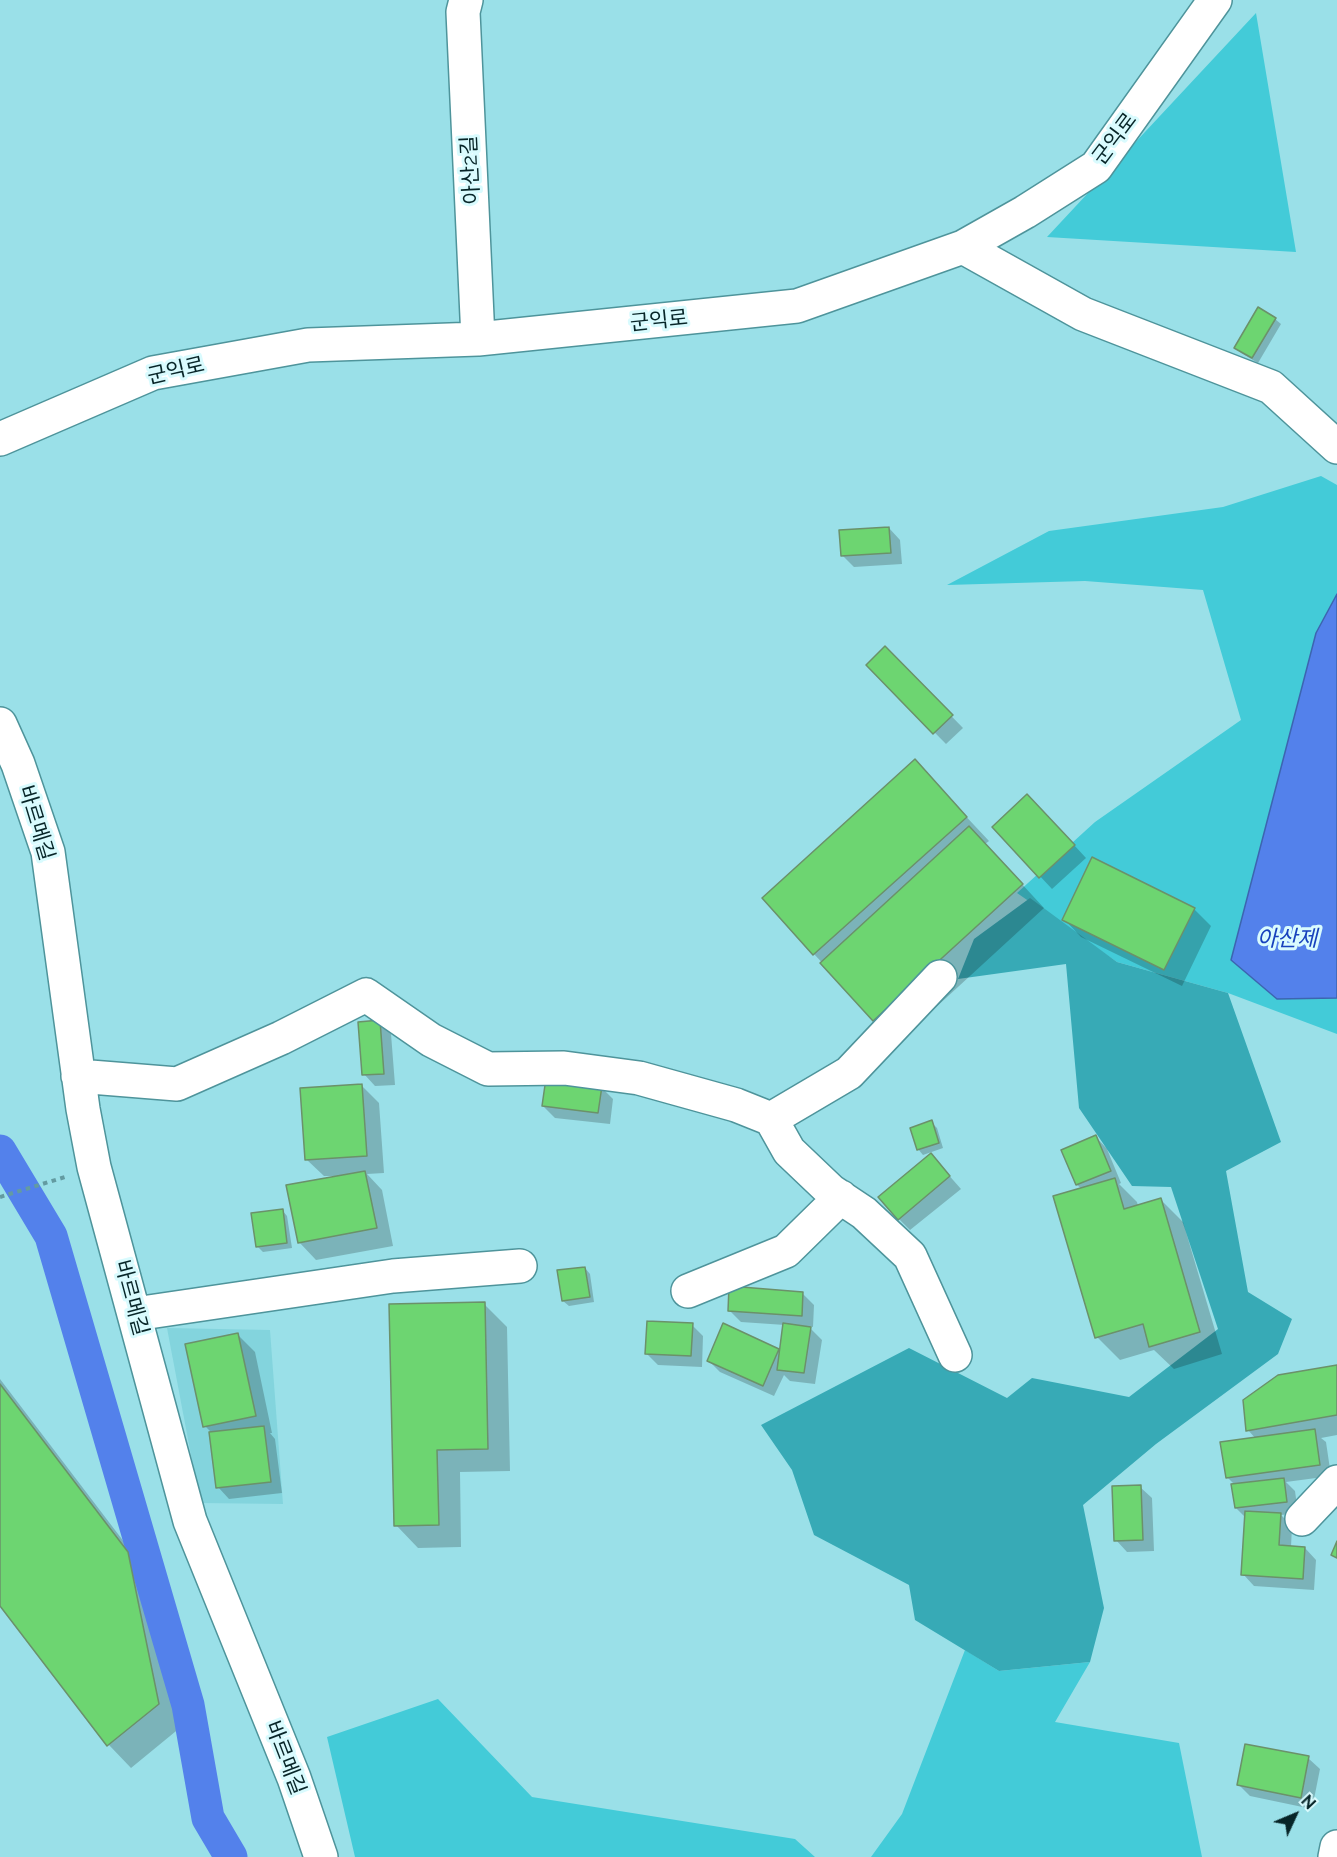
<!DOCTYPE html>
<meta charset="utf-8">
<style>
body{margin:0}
#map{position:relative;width:1337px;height:1857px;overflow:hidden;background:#9ae0e8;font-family:Raleway,sans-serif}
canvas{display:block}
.north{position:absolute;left:1265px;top:1785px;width:60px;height:60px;-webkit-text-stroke:4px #d9fbfe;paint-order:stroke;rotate:46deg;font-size:16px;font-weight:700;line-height:24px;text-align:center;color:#072528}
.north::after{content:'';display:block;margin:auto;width:21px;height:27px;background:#072528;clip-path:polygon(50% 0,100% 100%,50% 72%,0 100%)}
</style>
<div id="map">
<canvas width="1337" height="1857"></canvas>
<div class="north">N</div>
</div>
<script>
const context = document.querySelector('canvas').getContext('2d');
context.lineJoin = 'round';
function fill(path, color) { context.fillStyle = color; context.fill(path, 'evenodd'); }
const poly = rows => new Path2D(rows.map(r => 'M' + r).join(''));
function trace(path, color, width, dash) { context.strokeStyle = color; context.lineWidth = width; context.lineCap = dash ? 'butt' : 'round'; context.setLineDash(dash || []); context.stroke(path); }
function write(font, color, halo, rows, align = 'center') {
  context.font = font + ' Raleway,"Noto Sans KR",sans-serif'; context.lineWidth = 6; context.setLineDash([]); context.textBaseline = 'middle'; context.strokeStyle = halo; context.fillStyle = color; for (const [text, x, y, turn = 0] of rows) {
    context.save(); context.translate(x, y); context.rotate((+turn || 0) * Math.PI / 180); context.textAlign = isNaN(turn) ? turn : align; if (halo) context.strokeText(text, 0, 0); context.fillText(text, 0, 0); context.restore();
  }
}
fill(poly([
 [167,1328,270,1330,283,1504,200,1503]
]), '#83d4dd');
fill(poly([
 [1256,13,1296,252,1047,237],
 [1321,476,1337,485,1337,1034,1228,993,1117,962,1017,893,1095,822,1241,720,1203,590,1085,581,947,585,1049,531,1223,507],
 [965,1650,999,1671,1090,1662,1055,1722,1179,1743,1202,1857,871,1857,902,1814],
 [438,1699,532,1797,795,1839,815,1857,355,1857,327,1737]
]), '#43cbd8');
fill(poly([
 [1030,898,1117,962,1228,993,1281,1142,1226,1171,1248,1292,1292,1319,1278,1354,1156,1444,1083,1505,1104,1608,1090,1662,999,1671,915,1620,909,1585,814,1535,792,1470,761,1425,909,1348,1007,1398,1032,1378,1129,1397,1218,1329,1171,1187,1132,1186,1079,1108,1066,964,958,979,974,939]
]), '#37aab6');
const water = poly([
 [1337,594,1337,998,1277,999,1231,960,1316,633,1337,594]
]);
fill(water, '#5381eb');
trace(water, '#3c65b0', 1.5);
fill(poly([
 [1275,319,1281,324,1258,363,1241,353,1236,348],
 [889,528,900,540,902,564,854,567,842,555],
 [885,648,963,728,946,744,868,665],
 [915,762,989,841,985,844,1044,908,897,1043,814,954],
 [1039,807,1086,858,1052,889,994,827],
 [1194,909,1211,926,1182,986,1081,937,1064,919],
 [379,1022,391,1034,395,1085,375,1086,364,1074],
 [362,1086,379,1103,384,1173,367,1174,382,1190,393,1246,316,1260,299,1242,334,1178,334,1176,324,1176,306,1159],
 [601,1087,613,1099,610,1124,555,1118,543,1106],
 [931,1122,937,1128,943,1148,923,1155,918,1149],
 [1096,1137,1107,1149,1121,1183,1119,1184,1137,1202,1138,1206,1160,1199,1183,1222,1222,1354,1174,1369,1154,1350,1120,1360,1097,1337,1082,1189,1077,1185],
 [931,1155,961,1189,910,1230,899,1219],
 [282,1210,287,1216,292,1248,263,1252,257,1246],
 [585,1268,590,1274,594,1302,569,1306,563,1301],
 [802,1293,814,1305,813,1327,808,1326,822,1340,815,1384,790,1381,784,1375,774,1396,720,1372,709,1361,724,1325,780,1351,785,1325,741,1322,729,1310],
 [484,1304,507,1327,510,1471,460,1472,461,1547,418,1548,396,1525],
 [692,1325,703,1336,702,1367,658,1365,647,1354],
 [237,1334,255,1352,272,1433,270,1433,275,1439,282,1493,229,1499,218,1487,211,1432,205,1426],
 [1337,1367,1337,1435,1321,1438,1326,1442,1331,1476,1286,1482,1295,1491,1298,1513,1281,1515,1292,1526,1291,1547,1305,1548,1316,1560,1314,1590,1254,1586,1243,1574,1246,1518,1236,1508,1235,1485,1227,1477,1256,1439,1248,1430],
 [0,1379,150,1576,181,1727,131,1768,109,1745,0,1604],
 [1140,1487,1152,1498,1154,1551,1127,1552,1116,1540],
 [1308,1758,1320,1769,1312,1809,1250,1796,1238,1784]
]), '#0003');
trace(poly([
 [0,1151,51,1236,188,1705,208,1818,231,1857]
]), '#5381eb', 33);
const building = poly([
 [1258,307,1276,318,1252,358,1234,348,1258,307],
 [889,527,891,553,841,556,839,530,889,527],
 [885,646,953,715,933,734,866,665,885,646],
 [915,759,967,817,813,955,762,898,915,759],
 [1027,794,1075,845,1039,878,992,827,1027,794],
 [969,826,1023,884,873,1021,820,963,969,826],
 [1092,857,1195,908,1164,970,1062,920,1092,857],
 [380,1020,384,1074,362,1075,358,1022,380,1020],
 [546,1078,602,1086,598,1113,542,1106,546,1078],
 [362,1084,367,1156,305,1160,300,1088,362,1084],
 [932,1120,939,1143,917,1150,910,1128,932,1120],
 [1096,1135,1111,1171,1076,1185,1061,1150,1096,1135],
 [931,1153,950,1176,898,1220,878,1197,931,1153],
 [365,1171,377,1228,298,1243,286,1185,365,1171],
 [1115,1178,1124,1209,1161,1198,1200,1332,1149,1347,1143,1324,1095,1338,1053,1196,1115,1178],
 [283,1209,287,1243,256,1247,251,1213,283,1209],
 [585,1267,590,1297,562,1301,557,1270,585,1267],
 [729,1286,803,1292,802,1316,728,1311,729,1286],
 [485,1302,488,1449,437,1450,439,1525,394,1526,389,1304,485,1302],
 [647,1321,693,1323,691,1356,645,1354,647,1321],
 [723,1323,779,1349,763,1386,707,1361,723,1323],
 [783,1323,811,1327,804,1373,777,1370,783,1323],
 [238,1333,256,1416,203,1427,185,1344,238,1333],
 [1337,1365,1337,1415,1246,1431,1243,1400,1278,1375,1337,1365],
 [0,1384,128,1552,159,1704,107,1746,0,1606,0,1384],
 [264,1426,271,1482,216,1488,209,1432,264,1426],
 [1315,1429,1320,1465,1226,1478,1220,1442,1315,1429],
 [1284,1478,1287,1502,1235,1508,1231,1484,1284,1478],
 [1141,1485,1143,1540,1114,1541,1112,1486,1141,1485],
 [1245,1511,1281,1513,1279,1545,1305,1547,1303,1579,1241,1575,1245,1511],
 [1337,1541,1337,1558,1331,1555,1337,1541],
 [1245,1744,1309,1756,1301,1798,1237,1785,1245,1744]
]);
fill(building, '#6dd571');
trace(building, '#6b916a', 1.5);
const minor = poly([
 [466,0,463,12,478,339],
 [963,247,1083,314,1271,387,1337,447],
 [0,439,153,373,308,345,478,339,797,306,963,247,1025,212,1096,167,1215,0],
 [0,724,18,764,48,852,83,1109,94,1167,190,1521,294,1778,321,1857],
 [78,1076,177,1084,281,1038,366,995,431,1040,488,1069,564,1068,639,1078,736,1105,771,1119,789,1151,831,1191,864,1213,910,1256,955,1355],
 [771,1119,849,1073,940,977],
 [688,1291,786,1251,841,1197],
 [135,1314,393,1276,520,1266],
 [1302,1519,1337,1482],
 [1335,1857,1337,1847]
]);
trace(minor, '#4e949b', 36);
trace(poly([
 [0,1197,65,1177]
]), '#639ba1', 4, [4.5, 4.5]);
trace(minor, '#fff', 33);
write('21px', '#072528', '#d9fbfe', [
 ["군익로",1115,139,-53],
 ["아산2길",471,170,-93],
 ["군익로",659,321,-6],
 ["군익로",176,371,-13],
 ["바르메길",36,823,73],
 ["바르메길",131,1298,75],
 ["바르메길",285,1758,69]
]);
write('italic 22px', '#1742bd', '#d9fbfe', [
 ["아산제",1287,939]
]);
</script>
